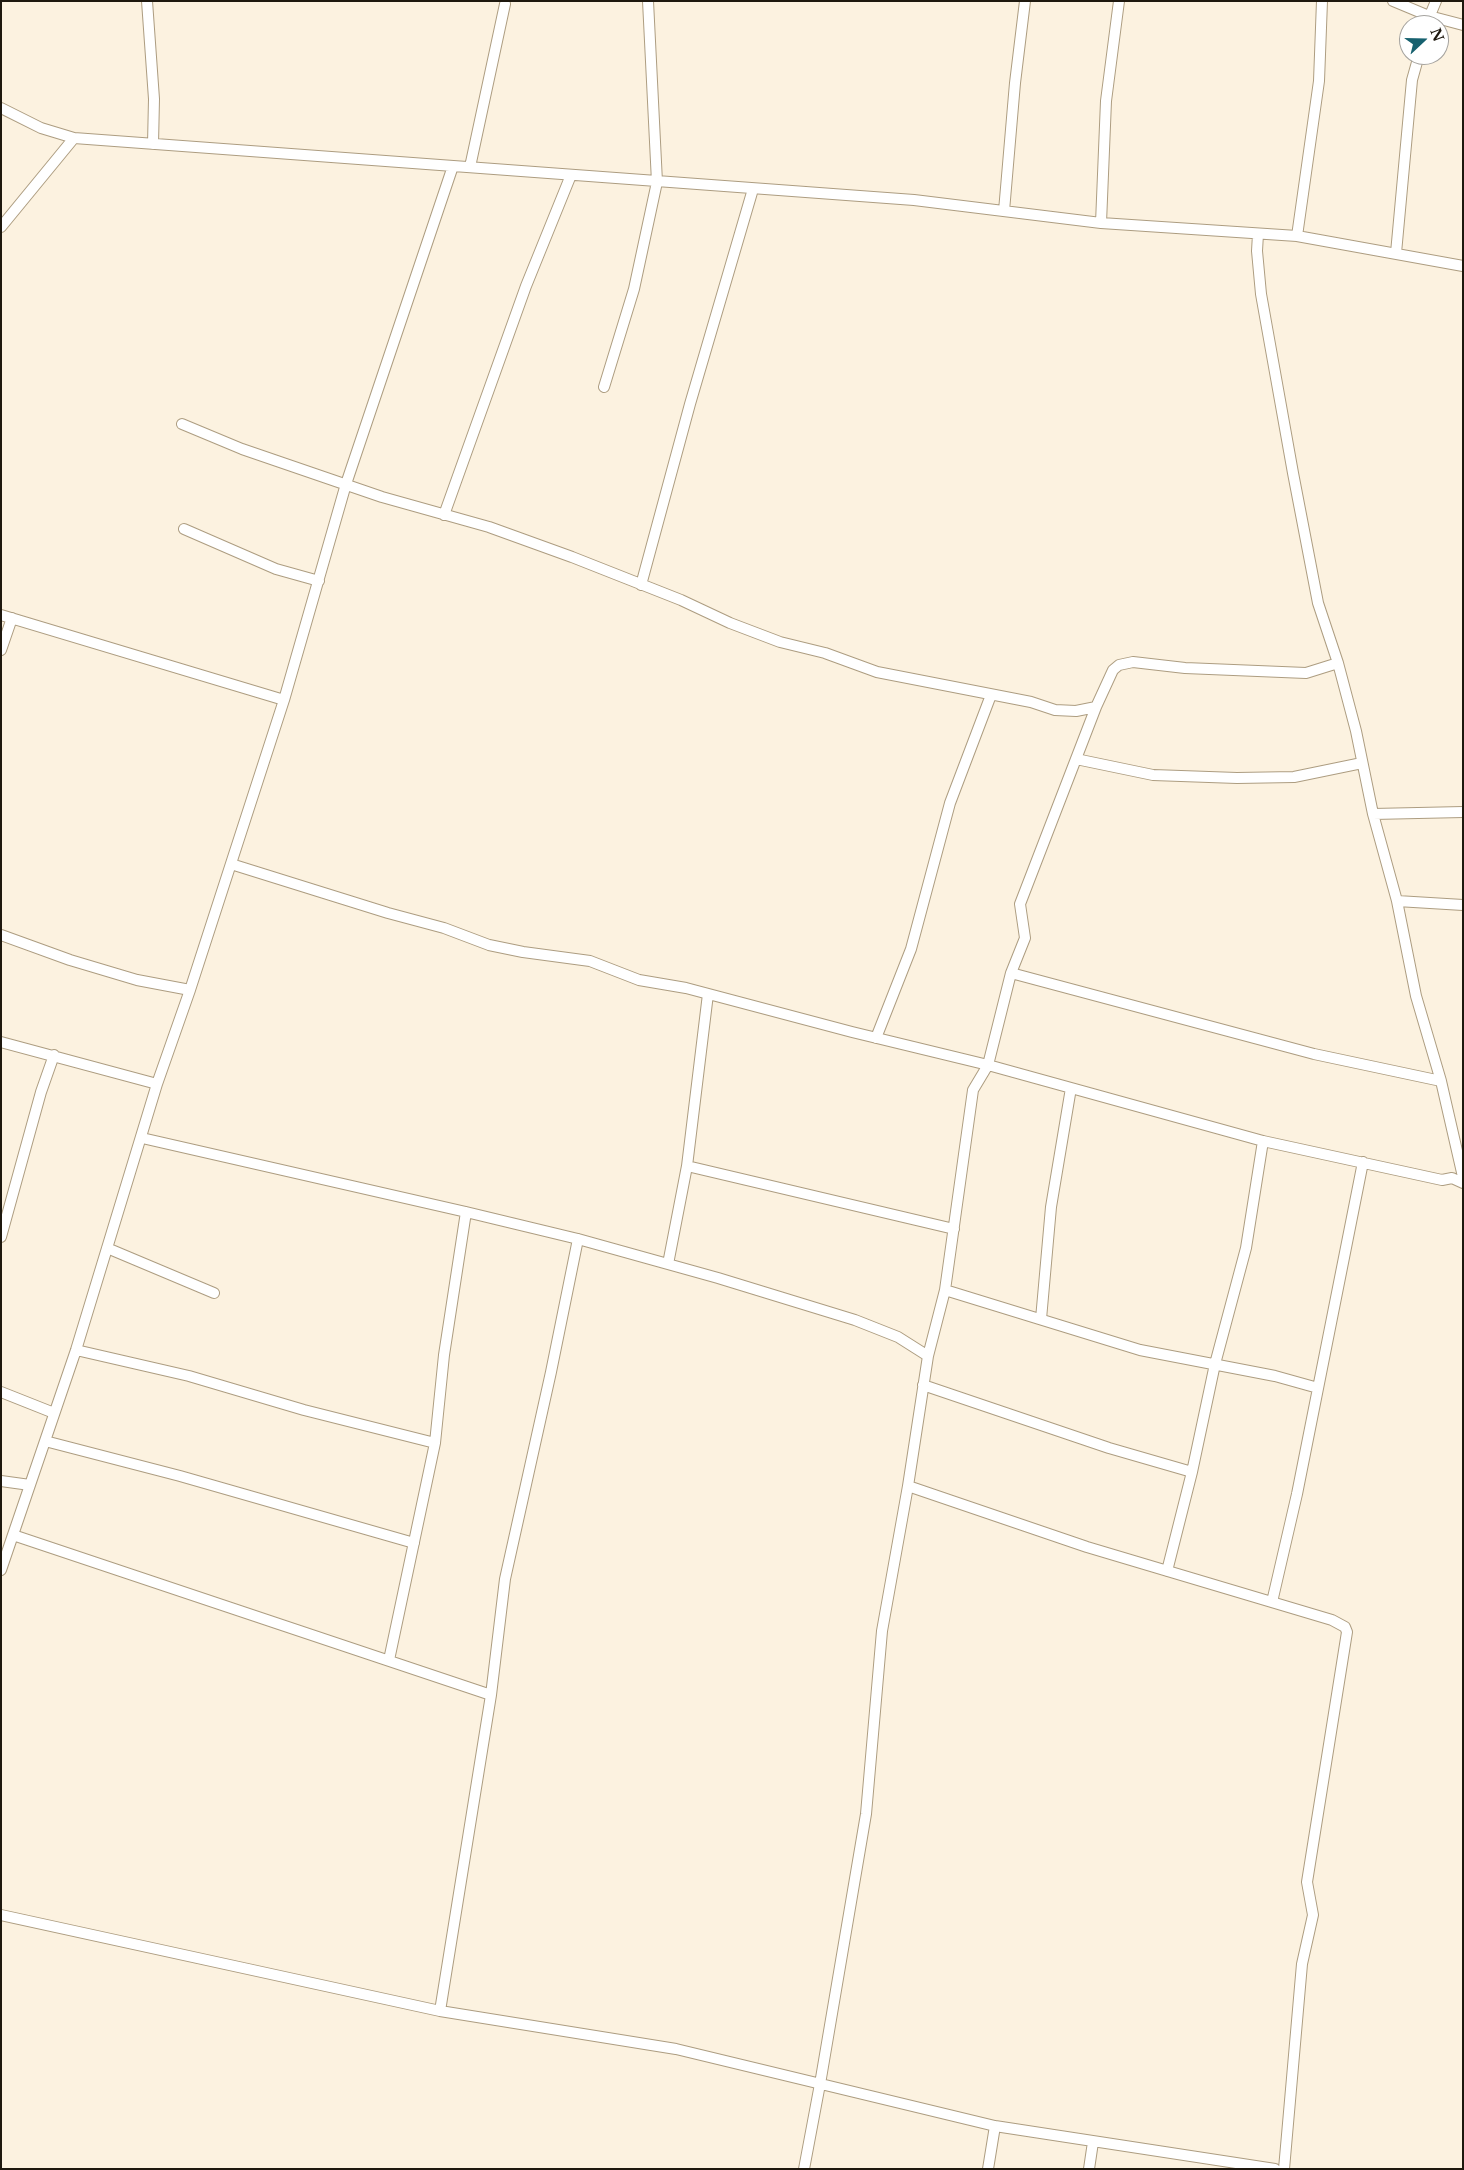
<!DOCTYPE html>
<style>
body{margin:0}
#map{position:relative;width:1464px;height:2170px;overflow:hidden;background:#fcf2e0;font-family:"Libre Baskerville",serif}
canvas{display:block}
.frame{position:absolute;inset:0;border:2px solid #1e180e;pointer-events:none}
.north{position:absolute;left:1399px;top:15px;width:50px;height:50px;box-sizing:border-box;background:#fff;border:1px solid #a5a39f;border-radius:50%;rotate:69deg;font-size:14px;font-weight:700;line-height:20px;text-align:center;color:#1e180e}
.north::after{content:'';display:block;margin:auto;width:18px;height:22px;background:#17616f;clip-path:polygon(50% 0,100% 100%,50% 72%,0 100%)}
</style>
<div id="map">
<canvas width="1464" height="2170"></canvas>
<div class="frame"></div>
<div class="north">N</div>
</div>
<script>
const context = document.querySelector('canvas').getContext('2d');
context.lineJoin = 'round';
const poly = rows => new Path2D(rows.map(r => 'M' + r).join(''));
function trace(path, color, width, dash) { context.strokeStyle = color; context.lineWidth = width; context.lineCap = dash ? 'butt' : 'round'; context.setLineDash(dash || []); context.stroke(path); }
const minor = poly([
 [147,1,154,99,153,144],
 [1393,1,1429,16,1463,25],
 [1426,25,1436,1],
 [1,108,41,128,74,138,914,200,1101,223,1297,236,1463,266],
 [470,167,505,4],
 [1004,211,1015,83,1025,1],
 [1101,223,1106,101,1119,1],
 [1,227,74,138],
 [1297,236,1319,81,1322,1],
 [1396,253,1412,80,1419,55],
 [604,387,634,289,657,182,648,1],
 [182,424,242,449,382,497,489,527,572,557,681,600,730,623,780,642,825,653,877,672,1031,702,1055,710,1076,711,1096,707],
 [444,515,526,286,571,175],
 [184,529,276,569,319,581],
 [641,585,690,404,753,189],
 [1,615,284,700],
 [1,650,12,618],
 [1338,663,1356,731,1373,814,1397,901,1416,996,1441,1081,1463,1177],
 [1076,759,1153,775,1237,778,1294,777,1362,763],
 [1373,814,1463,812],
 [231,864,388,913,444,928,489,945,523,952,590,961,639,980,686,988,852,1032,988,1065,1263,1141,1442,1180,1452,1178,1463,1183],
 [1397,901,1463,905],
 [1,935,70,960,137,980,190,990],
 [1011,973,1314,1054,1441,1081],
 [876,1038,911,949,950,803,991,695],
 [1,1042,157,1084],
 [142,1138,466,1212],
 [687,1166,954,1229],
 [1,1237,41,1092,54,1055],
 [107,1248,214,1293],
 [668,1264,687,1166,708,994],
 [945,1290,1140,1350,1275,1376,1318,1388],
 [1041,1319,1051,1207,1071,1088],
 [76,1350,189,1376,304,1410,435,1443],
 [923,1385,1109,1448,1192,1472],
 [1,1392,54,1413],
 [45,1441,180,1476,414,1543],
 [1,1481,30,1485],
 [908,1486,1087,1547,1332,1620,1345,1627,1347,1632,1307,1882,1313,1915,1302,1964,1284,2169],
 [13,1535,491,1695,440,2011],
 [1,1570,76,1350,157,1084,190,990,284,700,346,484,453,166],
 [1167,1571,1192,1472,1215,1364,1246,1248,1263,1141],
 [1272,1602,1297,1494,1363,1162],
 [389,1660,435,1443,444,1355,466,1212,578,1239,718,1278,855,1320,898,1337,928,1356],
 [491,1695,505,1579,551,1372,578,1239],
 [1,1915,440,2011,676,2049,995,2126,1275,2169],
 [804,2169,820,2084,866,1814,882,1631,908,1486,928,1356,945,1290,973,1090,988,1065,1011,973,1025,938,1020,904,1096,707,1113,670,1119,665,1133,662,1185,668,1306,673,1338,663,1318,603,1293,473,1261,294,1257,251,1258,234],
 [988,2169,995,2126],
 [1089,2169,1093,2142]
]);
trace(minor, '#ad9d81', 12);
trace(minor, '#fff', 10);
</script>
